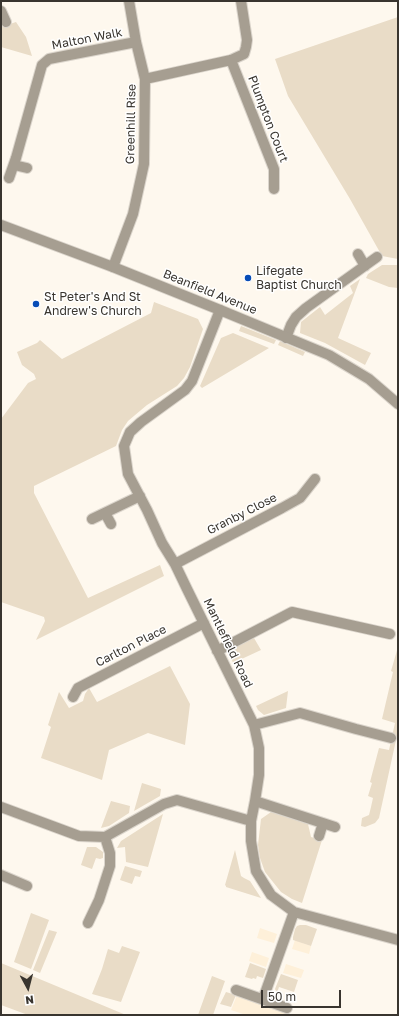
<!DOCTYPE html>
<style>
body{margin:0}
#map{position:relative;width:399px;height:1016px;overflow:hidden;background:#fef8ee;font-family:"Golos Text",sans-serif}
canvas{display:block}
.frame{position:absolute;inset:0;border:2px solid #39352f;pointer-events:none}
.north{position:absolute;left:8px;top:968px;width:40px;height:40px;-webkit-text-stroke:3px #fff;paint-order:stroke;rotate:173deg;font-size:11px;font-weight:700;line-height:16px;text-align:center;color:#39352f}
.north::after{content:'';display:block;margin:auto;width:14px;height:18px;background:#39352f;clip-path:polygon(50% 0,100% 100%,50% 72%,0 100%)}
.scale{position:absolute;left:261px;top:990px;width:80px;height:18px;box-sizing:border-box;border:2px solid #39352f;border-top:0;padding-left:5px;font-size:12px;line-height:14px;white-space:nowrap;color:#39352f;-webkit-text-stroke:3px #fff;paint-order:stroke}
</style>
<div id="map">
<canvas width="399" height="1016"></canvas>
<div class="frame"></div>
<div class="north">N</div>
<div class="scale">50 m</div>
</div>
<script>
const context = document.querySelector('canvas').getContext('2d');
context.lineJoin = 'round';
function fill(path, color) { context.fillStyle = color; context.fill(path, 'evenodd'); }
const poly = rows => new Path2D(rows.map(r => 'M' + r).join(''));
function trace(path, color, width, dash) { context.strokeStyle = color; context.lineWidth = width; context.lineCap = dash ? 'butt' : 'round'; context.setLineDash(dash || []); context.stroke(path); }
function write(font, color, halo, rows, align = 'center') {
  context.font = font + ' "Golos Text",sans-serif'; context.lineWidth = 3; context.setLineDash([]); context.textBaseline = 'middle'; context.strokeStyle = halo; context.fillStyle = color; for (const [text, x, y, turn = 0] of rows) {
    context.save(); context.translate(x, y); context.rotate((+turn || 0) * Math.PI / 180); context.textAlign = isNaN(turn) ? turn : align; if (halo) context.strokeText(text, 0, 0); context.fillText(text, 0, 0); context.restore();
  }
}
fill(poly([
 [260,928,277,934,274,943,257,938],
 [295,940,311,946,309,954,292,949],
 [252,952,269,958,266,967,249,961],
 [286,964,304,970,301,978,283,973],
 [237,995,286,1013,286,1015,246,1015,231,1010]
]), '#fef0d9');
fill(poly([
 [398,17,398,259,382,256,350,199,288,96,275,59],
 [16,22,26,37,32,56,1,47,1,27],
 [382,265,398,265,398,288,389,287,366,278,368,274],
 [360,279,338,338,371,353,365,365,325,343,300,333,301,322,320,307,325,315,353,293,350,286],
 [154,302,198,319,203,329,190,367,184,378,177,386,147,405,128,421,122,430,116,446,34,486,34,493,88,598,160,565,164,576,36,640,45,621,44,617,1,602,1,419,28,383,36,379,34,374,22,365,17,352,37,343,40,340,62,359,151,313],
 [241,326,276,340,274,344,239,331],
 [233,333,269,348,202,388,200,386,221,338],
 [280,341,305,352,303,356,278,345],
 [254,638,261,650,233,663,229,652,233,648],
 [398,647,398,731,379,818,375,823,365,827,361,826,362,818,369,815,371,807,373,798,368,796,372,783,370,782,379,748,389,750,395,723,382,719,393,672,391,671],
 [170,666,190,704,185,745,148,733,109,750,102,780,41,758,51,727,48,725,59,692,69,708,83,701,85,694,89,688,97,702],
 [288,691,286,708,264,715,258,710,256,706],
 [142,783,161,789,160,796,134,811],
 [111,801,130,806,129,813,109,826,101,828],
 [271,812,308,824,311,837,322,840,302,903,292,899,281,892,265,872,260,858,258,845,261,819],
 [163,814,148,867,126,862,125,847,117,848,121,841],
 [87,847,96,847,103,852,103,858,100,859,96,858,92,869,81,865],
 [235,850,241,876,244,878,250,881,261,898,226,887,226,886,225,885],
 [125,866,142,871,140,877,135,876,132,884,120,880],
 [31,913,49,920,31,969,14,962],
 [300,925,306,925,317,929,311,946,293,940,293,937,295,929,297,926],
 [49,930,57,932,40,973,33,970],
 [122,946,140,952,121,1002,92,994,102,969,108,949,119,953],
 [1,963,126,1015,28,1015,1,1005],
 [250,963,266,969,263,978,257,976,256,979,253,978,252,979,245,977],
 [281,974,298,980,294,992,279,987,277,993,275,989],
 [212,976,225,981,213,1015,198,1015],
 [226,992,236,995,231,1007,220,1004]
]), '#e9dcc7');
const minor = poly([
 [1,11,6,22],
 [231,60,274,169,274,189],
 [145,79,231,60,244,54,246,47,247,40,241,1],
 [14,165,27,168],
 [9,178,16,158,42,65,49,59,59,57,136,42],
 [358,254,365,266],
 [113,267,133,214,144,164,145,79,136,42,129,1],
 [220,310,192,381,185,390,141,422,130,432,124,446,128,474,147,510,162,543,175,564,187,589,254,725,259,748,259,775,255,801,251,821,251,841,256,871,271,895,294,912,398,940],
 [286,338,291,325,296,317,306,308,377,257],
 [105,513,111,524],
 [92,519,140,496],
 [175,564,282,508,300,498,315,479],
 [217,651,292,612,390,634],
 [73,697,78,688,204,623],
 [254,725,300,713,356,729,391,738],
 [255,801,335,827],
 [1,807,79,836,105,837,164,804,177,800,251,821],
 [319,836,323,823],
 [1,875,27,886],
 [88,923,99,900,110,866,110,853,105,837],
 [236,990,287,1008],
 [263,999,294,912]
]);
const tertiary = poly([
 [1,225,113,267,220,310,329,355,369,379,398,404]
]);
trace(minor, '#dbd5cc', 12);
trace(tertiary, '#dbd5cc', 12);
trace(minor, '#a69e91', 10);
trace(tertiary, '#a69e91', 10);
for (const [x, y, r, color] of [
 [248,278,4,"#074cb7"],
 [36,304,4,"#074cb7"]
]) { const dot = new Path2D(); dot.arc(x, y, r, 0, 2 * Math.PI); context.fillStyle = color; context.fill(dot); trace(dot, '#fff', 1.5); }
write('12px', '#39352f', '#fff', [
 ["Malton Walk",87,39,-11],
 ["Plumpton Court",268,119,69],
 ["Greenhill Rise",131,124,-89],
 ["Beanfield Avenue",210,292,22],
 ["Granby Close",242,514,-27],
 ["Mantlefield Road",228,643,64],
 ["Carlton Place",131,646,-27]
]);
write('12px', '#39352f', '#fff', [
 ["Lifegate",256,271],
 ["Baptist Church",256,285],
 ["St Peter's And St",44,297],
 ["Andrew's Church",44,311]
], 'left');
</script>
